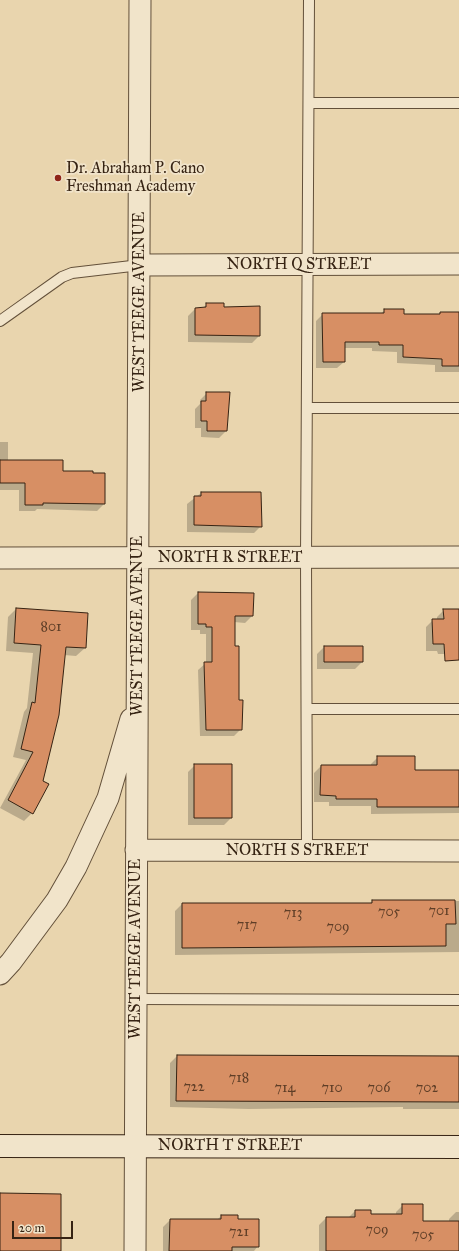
<!DOCTYPE html>
<style>
body{margin:0}
#map{position:relative;width:459px;height:1251px;overflow:hidden;background:#e9d5ae;font-family:"IM FELL Great Primer",serif}
canvas{display:block}
.scale{position:absolute;left:12px;top:1221px;width:61px;height:18px;box-sizing:border-box;border:2px solid #362313;border-top:0;padding-left:5px;font-size:12px;line-height:14px;white-space:nowrap;color:#362313;-webkit-text-stroke:3px #f1e4ca;paint-order:stroke}
</style>
<div id="map">
<canvas width="459" height="1251"></canvas>
<div class="scale">20 m</div>
</div>
<script>
const context = document.querySelector('canvas').getContext('2d');
context.lineJoin = 'round';
function fill(path, color) { context.fillStyle = color; context.fill(path, 'evenodd'); }
const poly = rows => new Path2D(rows.map(r => 'M' + r).join(''));
function trace(path, color, width, dash) { context.strokeStyle = color; context.lineWidth = width; context.lineCap = dash ? 'butt' : 'round'; context.setLineDash(dash || []); context.stroke(path); }
function write(font, color, halo, rows, align = 'center') {
  context.font = font + ' "IM FELL Great Primer",serif'; context.lineWidth = 3.5; context.setLineDash([]); context.textBaseline = 'middle'; context.strokeStyle = halo; context.fillStyle = color; for (const [text, x, y, turn = 0] of rows) {
    context.save(); context.translate(x, y); context.rotate((+turn || 0) * Math.PI / 180); context.textAlign = isNaN(turn) ? turn : align; if (halo) context.strokeText(text, 0, 0); context.fillText(text, 0, 0); context.restore();
  }
}
fill(poly([
 [207,304,223,308,259,336,252,343,188,342,188,316,195,309,202,309],
 [385,310,403,315,438,315,440,313,459,316,459,372,435,372,435,365,397,363,397,352,372,351,372,348,344,348,344,362,337,368,316,368,316,321,323,314,380,314],
 [207,393,229,393,226,431,219,438,201,437,201,428,195,428,195,409,200,404,200,400],
 [0,442,8,442,8,461,62,472,104,504,97,511,37,509,35,511,19,511,19,490,0,490],
 [201,493,261,526,254,533,187,532,187,504],
 [198,593,252,616,245,623,234,622,234,647,241,729,234,736,200,736,198,670,206,663,206,634,200,634,200,630,191,630,191,600],
 [16,609,85,648,76,656,64,655,32,813,24,821,0,808,26,760,13,757,24,712,27,708,33,653,6,651,8,617],
 [444,610,459,610,459,654,438,654,437,651,426,651,426,627,433,620,437,620,437,617],
 [324,647,362,647,362,662,355,669,317,669,317,654],
 [378,757,414,771,459,771,459,813,371,814,371,806,329,806,329,802,314,802,314,773,321,766,371,766,371,764],
 [195,765,231,818,224,825,188,825,188,772],
 [372,901,459,901,459,952,175,955,175,911,182,904,369,904],
 [177,1056,459,1058,459,1109,403,1109,403,1107,249,1109,170,1107,170,1063],
 [403,1205,422,1222,449,1222,449,1219,456,1212,459,1212,459,1251,319,1251,319,1225,326,1218,348,1218,355,1211,370,1211,370,1215,396,1215,396,1212],
 [221,1216,237,1220,258,1246,254,1251,163,1251,163,1227,170,1220,217,1220]
]), '#0003');
const building = poly([
 [206,303,224,303,224,307,260,306,260,336,195,335,195,308,206,307,206,303],
 [384,309,404,309,404,314,440,314,440,312,459,312,459,366,442,366,442,359,403,357,403,345,379,345,379,342,345,342,345,362,323,362,322,313,384,313,384,309],
 [206,392,230,392,227,431,207,431,207,421,201,421,201,401,206,401,206,392],
 [0,460,63,460,63,471,93,471,93,473,105,473,105,504,43,503,43,505,25,505,25,483,0,483,0,460],
 [201,492,261,492,262,527,194,525,194,496,201,496,201,492],
 [198,592,254,593,253,616,235,616,235,646,239,646,239,700,243,700,242,730,206,730,204,662,212,662,212,627,206,627,206,624,198,624,198,592],
 [16,608,88,613,86,648,66,647,59,715,43,781,49,784,33,814,8,800,33,752,21,749,32,702,35,703,41,645,14,643,16,608],
 [443,609,459,609,459,660,445,661,444,644,433,644,432,619,444,619,443,609],
 [324,646,363,646,363,662,324,662,324,646],
 [377,756,415,756,415,770,459,770,459,807,377,807,377,799,336,799,336,796,320,795,321,765,377,765,377,756],
 [194,764,232,764,232,818,194,818,194,764],
 [372,900,455,900,456,924,446,924,446,946,182,948,182,903,372,903,372,900],
 [177,1055,459,1056,459,1102,176,1101,177,1055],
 [0,1193,61,1194,61,1251,0,1251,0,1193],
 [402,1204,423,1204,423,1221,459,1221,459,1251,326,1251,326,1217,355,1217,355,1210,371,1210,371,1214,402,1214,402,1204],
 [221,1215,238,1215,238,1219,259,1219,259,1247,232,1247,232,1251,169,1251,170,1219,221,1219,221,1215]
]);
fill(building, '#d78f64');
trace(building, '#362313', 1);
const lane = poly([
 [309,103,459,103],
 [0,321,62,277,72,273,140,265],
 [307,408,459,408],
 [307,709,459,709],
 [307,851,306,558,309,0],
 [136,999,459,1000]
]);
const street = poly([
 [140,265,459,264],
 [0,558,459,557],
 [136,850,459,851],
 [0,974,11,962,57,900,76,867,108,798,131,719],
 [135,1251,140,0]
]);
const secondary = poly([
 [0,1146,459,1147]
]);
trace(lane, '#63503a', 12);
trace(street, '#63503a', 23);
trace(secondary, '#362313', 24);
trace(lane, '#f1e4ca', 10);
trace(street, '#f1e4ca', 21);
trace(secondary, '#f1e4ca', 22);
for (const [x, y, r, color] of [
 [58,178,4,"#8f2418"]
]) { const dot = new Path2D(); dot.arc(x, y, r, 0, 2 * Math.PI); context.fillStyle = color; context.fill(dot); trace(dot, '#f1e4ca', 1.5); }
write('14px', '#5e3e27', null, [
 ["801",51,628],
 ["701",439,912],
 ["705",389,913],
 ["713",293,914],
 ["717",247,926],
 ["709",338,928],
 ["718",239,1079],
 ["722",194,1088],
 ["714",285,1089],
 ["710",332,1089],
 ["706",379,1089],
 ["702",427,1089],
 ["709",377,1231],
 ["721",239,1233],
 ["705",423,1236]
]);
write('16px', '#362313', '#f1e4ca', [
 ["Dr. Abraham P. Cano",66,169],
 ["Freshman Academy",66,187]
], 'left');
write('16px', '#362313', '#f1e4ca', [
 ["NORTH Q STREET",299,265],
 ["WEST TEEGE AVENUE",140,302,-90],
 ["NORTH R STREET",230,558],
 ["WEST TEEGE AVENUE",138,626,-90],
 ["NORTH S STREET",297,851],
 ["WEST TEEGE AVENUE",136,949,-90],
 ["NORTH T STREET",230,1146]
]);
</script>
